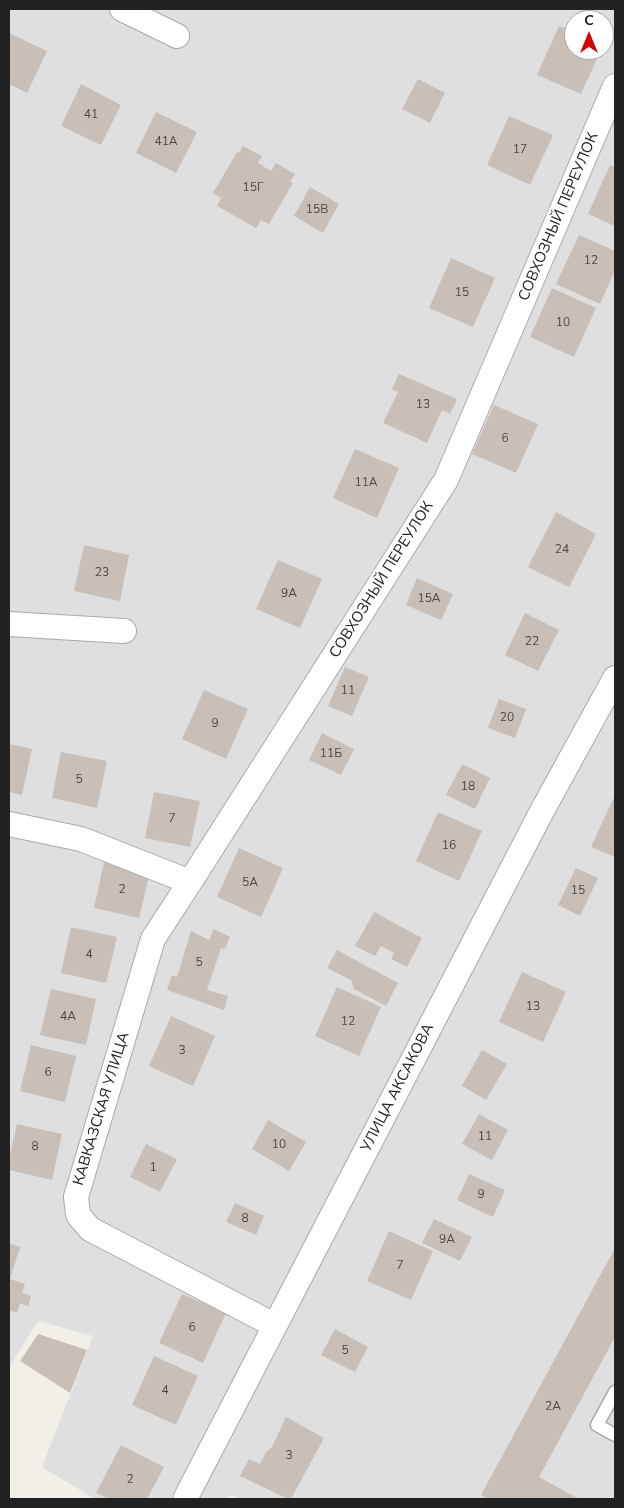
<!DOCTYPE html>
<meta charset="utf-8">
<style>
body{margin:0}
#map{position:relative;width:624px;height:1508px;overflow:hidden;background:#f2efe9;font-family:"Nunito Sans",sans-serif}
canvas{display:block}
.frame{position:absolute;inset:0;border:10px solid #222;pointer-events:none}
.north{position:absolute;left:564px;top:10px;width:50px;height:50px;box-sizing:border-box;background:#fff;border:1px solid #a7a7a7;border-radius:50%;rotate:0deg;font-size:14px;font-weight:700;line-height:20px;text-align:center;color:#222}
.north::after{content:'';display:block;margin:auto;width:18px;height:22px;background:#d40000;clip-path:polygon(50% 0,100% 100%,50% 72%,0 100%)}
</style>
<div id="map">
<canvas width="624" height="1508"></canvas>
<div class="frame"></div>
<div class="north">С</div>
</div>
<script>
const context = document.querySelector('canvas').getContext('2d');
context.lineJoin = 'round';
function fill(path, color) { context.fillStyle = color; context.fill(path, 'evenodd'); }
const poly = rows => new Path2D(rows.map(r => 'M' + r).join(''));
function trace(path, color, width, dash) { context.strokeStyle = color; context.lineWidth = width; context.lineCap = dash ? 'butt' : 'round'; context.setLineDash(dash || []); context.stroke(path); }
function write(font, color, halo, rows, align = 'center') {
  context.font = font + ' "Nunito Sans",sans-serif'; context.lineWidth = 4.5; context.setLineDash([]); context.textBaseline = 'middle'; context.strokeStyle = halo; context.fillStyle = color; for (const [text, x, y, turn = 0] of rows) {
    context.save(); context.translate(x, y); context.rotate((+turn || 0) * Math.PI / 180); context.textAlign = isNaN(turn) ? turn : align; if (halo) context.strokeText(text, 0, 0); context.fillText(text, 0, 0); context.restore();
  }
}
fill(poly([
 [9,9,615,9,615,1499,239,1499,231,1495,223,1499,95,1499,42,1467,93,1336,38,1321,9,1368],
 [574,20,604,20,604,50,574,50]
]), '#e0dfdf');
fill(poly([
 [559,26,574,32,574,50,601,50,581,94,537,75],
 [9,33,47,51,27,93,9,84],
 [418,79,445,93,430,123,402,109],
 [81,84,121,105,101,145,61,126],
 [156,112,197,132,176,173,136,153],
 [509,116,553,135,530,185,487,165],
 [243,146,262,156,258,163,271,171,276,163,295,174,290,182,293,183,269,224,261,220,256,228,217,206,221,198,213,193,237,152,239,153],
 [610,165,615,167,615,226,588,214],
 [310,187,339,204,323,233,294,216],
 [579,235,615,251,615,270,600,304,556,284],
 [451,258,495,278,473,327,429,308],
 [552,288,596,308,574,357,530,337],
 [399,374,457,399,450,414,442,410,427,443,383,423,398,392,392,389],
 [494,405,538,424,516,473,472,454],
 [355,449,399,468,377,518,333,498],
 [556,512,596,534,569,587,528,567],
 [84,545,129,555,120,601,74,591],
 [278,560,322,579,300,628,256,609],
 [417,578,453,594,441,620,406,605],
 [525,613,559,630,538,671,505,655],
 [345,667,369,677,352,716,328,706],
 [204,690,248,709,226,759,182,739],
 [499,699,526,709,515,738,488,728],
 [322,733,354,749,341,775,309,760],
 [9,744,32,749,22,795,9,792],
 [61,752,107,761,97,808,52,798],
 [462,764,490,778,475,809,446,795],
 [154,792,200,801,190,847,145,838],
 [614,797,615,798,615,857,591,847],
 [438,812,482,831,459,881,416,861],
 [239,848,283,868,261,917,217,897],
 [104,862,150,872,139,918,94,908],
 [576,868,598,878,580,916,558,905],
 [374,912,422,938,407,967,391,959,394,953,381,946,375,956,355,946],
 [71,927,117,937,106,983,61,973],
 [214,929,230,937,225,949,221,948,207,990,228,996,224,1010,167,990,172,975,177,977,191,931,209,940],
 [337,950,398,983,386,1006,354,989,351,980,327,968],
 [522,972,566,992,543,1042,499,1022],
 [337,987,381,1007,359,1056,315,1036],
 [51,989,96,999,86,1045,40,1035],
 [171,1016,215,1036,193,1086,149,1066],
 [31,1045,76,1056,65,1102,20,1091],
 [482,1050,507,1064,486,1100,462,1086],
 [479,1114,508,1130,492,1160,462,1144],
 [268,1120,306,1142,289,1171,252,1149],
 [17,1124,62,1134,52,1180,9,1170,9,1159],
 [146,1144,177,1159,160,1192,130,1177],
 [469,1174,505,1190,493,1217,457,1200],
 [235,1203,264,1216,256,1235,226,1222],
 [434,1219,472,1237,460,1261,422,1243],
 [389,1231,433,1251,411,1300,367,1281],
 [9,1243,20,1247,10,1279,25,1284,22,1293,31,1296,28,1306,20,1303,17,1313,9,1310],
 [615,1248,615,1337,539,1477,579,1499,488,1499,481,1495],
 [182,1294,226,1313,203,1363,159,1343],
 [335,1329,368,1347,355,1372,321,1355],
 [38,1334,87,1350,70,1393,20,1361],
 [154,1356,198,1376,176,1425,132,1405],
 [286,1417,324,1438,292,1497,288,1499,240,1476,249,1459,260,1464,266,1452,272,1447],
 [121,1445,164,1467,147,1499,109,1499,96,1493]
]), '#c7bfb8');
const lane = poly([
 [615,1392,597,1425,615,1435]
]);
const street = poly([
 [122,9,177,36],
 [9,624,124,631],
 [9,824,81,839,190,882,446,480,615,86],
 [190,882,153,939,76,1197,78,1215,90,1229,274,1325],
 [185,1499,542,811,615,678]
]);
trace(lane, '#a9a9a9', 15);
trace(street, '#a9a9a9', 26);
trace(lane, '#fff', 12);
trace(street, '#fff', 24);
write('12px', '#4b4948', null, [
 ["41",91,115],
 ["41А",166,142],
 ["17",520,150],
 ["15Г",253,188],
 ["15В",317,210],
 ["12",591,261],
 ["15",462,293],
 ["10",563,323],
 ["13",423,405],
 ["6",505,439],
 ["11А",366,483],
 ["24",562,550],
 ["23",102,573],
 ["9А",289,594],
 ["15А",429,599],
 ["22",532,642],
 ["11",348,691],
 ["20",507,718],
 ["9",215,724],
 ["11Б",331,754],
 ["5",79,780],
 ["18",468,787],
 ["7",172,819],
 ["16",449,846],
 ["5А",250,883],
 ["2",122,890],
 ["15",578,891],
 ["4",89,955],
 ["5",199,963],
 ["13",533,1007],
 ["4А",68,1017],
 ["12",348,1022],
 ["3",182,1051],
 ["6",48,1073],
 ["11",485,1137],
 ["10",279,1145],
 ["8",35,1147],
 ["1",153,1168],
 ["9",481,1195],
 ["8",245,1219],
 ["9А",447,1240],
 ["7",400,1266],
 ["6",192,1328],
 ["5",345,1351],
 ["4",165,1391],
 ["2А",553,1407],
 ["3",289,1456],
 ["2",130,1480]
]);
write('15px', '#222', '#fff', [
 ["СОВХОЗНЫЙ ПЕРЕУЛОК",559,217,-67],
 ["СОВХОЗНЫЙ ПЕРЕУЛОК",382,580,-58],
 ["УЛИЦА АКСАКОВА",398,1088,-63],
 ["КАВКАЗСКАЯ УЛИЦА",102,1109,-73]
]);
</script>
